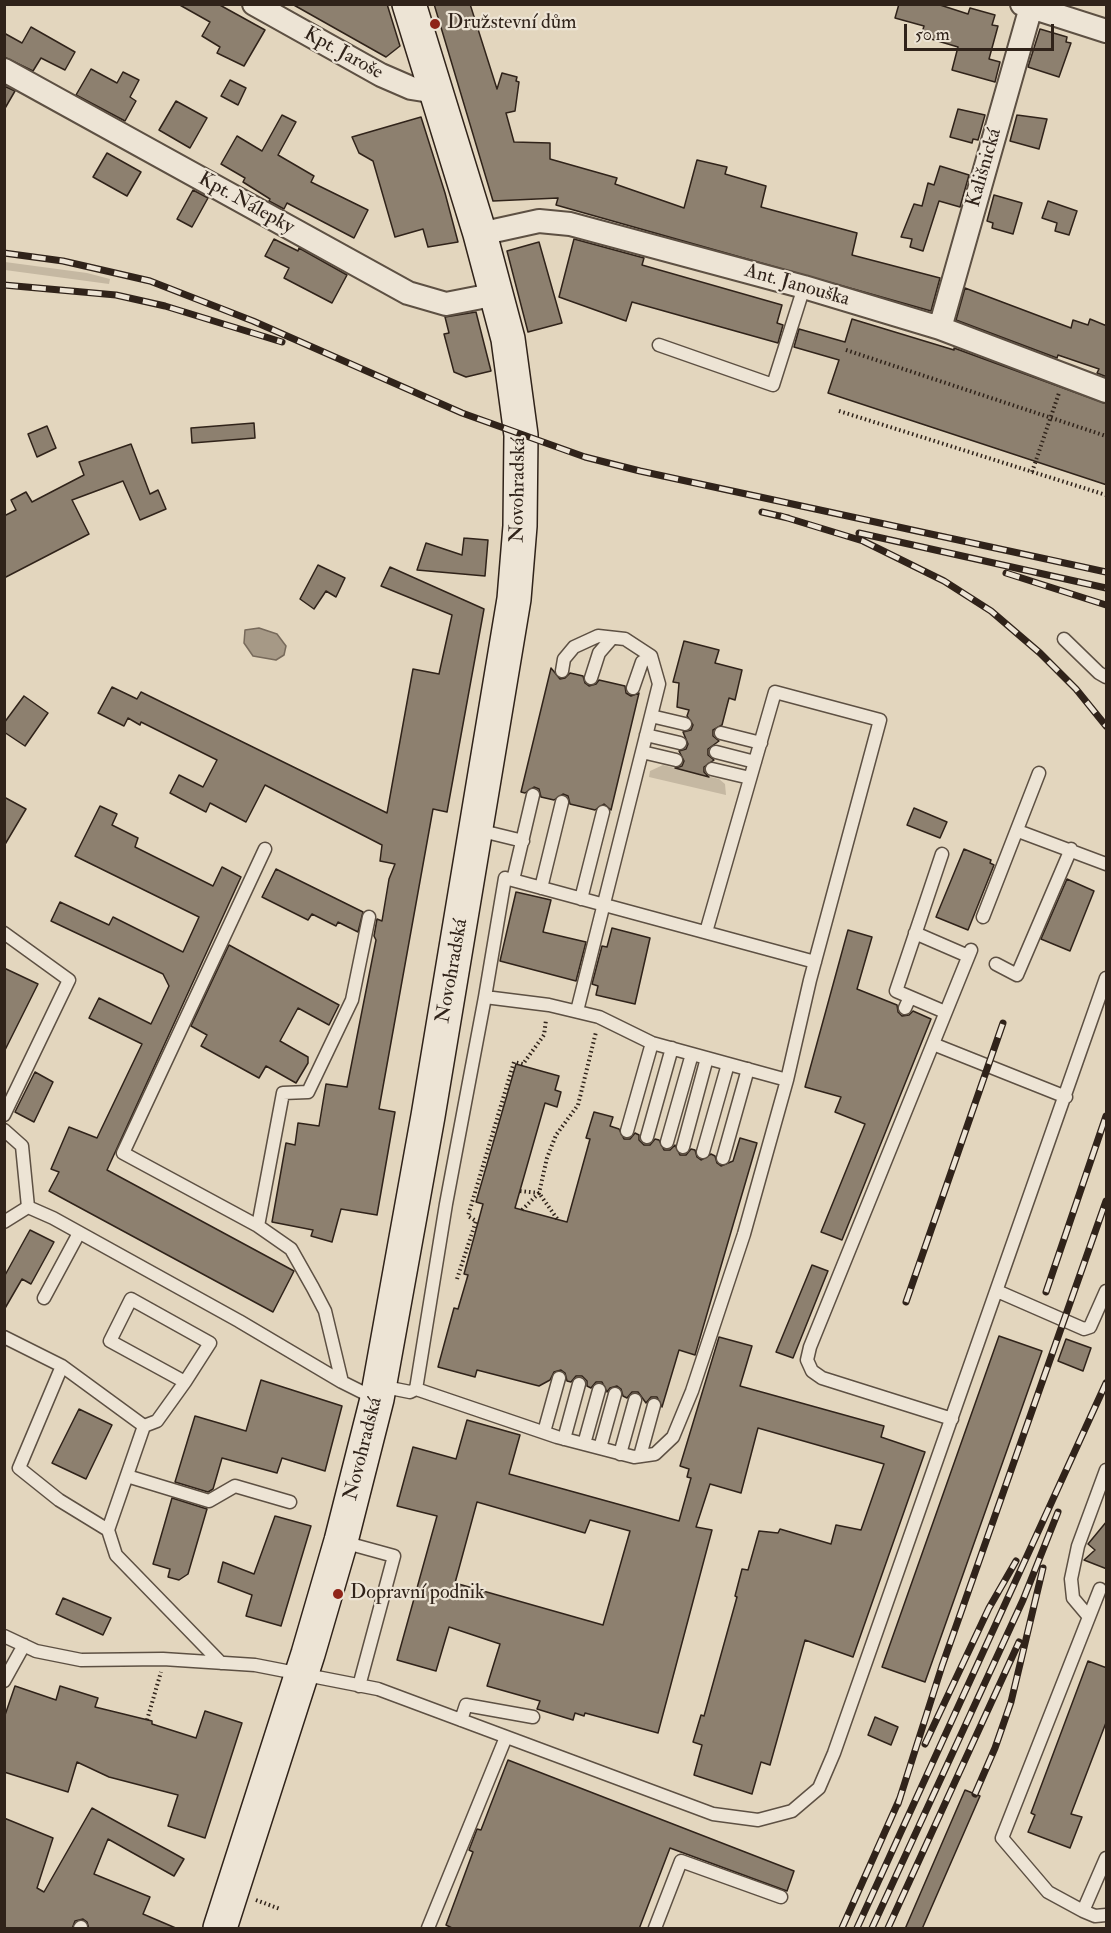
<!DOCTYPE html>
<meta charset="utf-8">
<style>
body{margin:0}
#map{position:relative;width:1111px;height:1933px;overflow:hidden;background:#e3d6be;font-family:"IM FELL Double Pica",serif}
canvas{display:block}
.frame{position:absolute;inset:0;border:6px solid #30231a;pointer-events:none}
.scale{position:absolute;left:904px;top:24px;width:150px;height:27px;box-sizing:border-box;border:3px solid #30231a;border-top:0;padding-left:8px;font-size:18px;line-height:21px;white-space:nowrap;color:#30231a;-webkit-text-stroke:4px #ede4d5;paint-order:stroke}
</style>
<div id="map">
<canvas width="1111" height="1933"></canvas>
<div class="frame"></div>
<div class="scale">50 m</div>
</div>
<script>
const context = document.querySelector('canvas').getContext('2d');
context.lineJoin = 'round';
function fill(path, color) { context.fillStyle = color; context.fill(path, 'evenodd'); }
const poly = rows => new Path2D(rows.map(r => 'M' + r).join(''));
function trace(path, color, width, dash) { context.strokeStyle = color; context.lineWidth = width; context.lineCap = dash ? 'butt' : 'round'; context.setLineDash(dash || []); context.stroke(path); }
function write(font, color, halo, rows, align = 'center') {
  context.font = font + ' "IM FELL Double Pica",serif'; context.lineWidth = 4.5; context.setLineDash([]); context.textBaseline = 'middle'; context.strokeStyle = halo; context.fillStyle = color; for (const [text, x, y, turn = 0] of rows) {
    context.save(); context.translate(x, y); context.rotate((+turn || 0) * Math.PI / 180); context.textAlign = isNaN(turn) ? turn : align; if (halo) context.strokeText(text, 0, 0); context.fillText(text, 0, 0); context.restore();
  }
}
fill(poly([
 [5,262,87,273,110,279,109,284,5,270],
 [663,765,719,779,725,784,726,795,649,777,650,771]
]), '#c5b8a2');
const water = poly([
 [259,628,277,634,286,646,284,655,276,660,253,656,244,643,245,630,259,628]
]);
fill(water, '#a69986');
trace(water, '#776a5b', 1.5);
const building = poly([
 [178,4,218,4,265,30,244,66,217,53,220,47,202,36,210,22,178,4],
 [292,4,387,4,400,46,386,57,292,4],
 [434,4,470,4,497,89,502,73,517,77,516,81,519,82,515,111,506,113,514,142,550,143,550,159,617,178,615,184,684,208,697,160,727,167,725,174,766,186,761,207,857,233,852,255,940,278,931,311,556,205,558,198,493,201,434,4],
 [899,4,937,4,968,14,970,8,995,15,992,25,998,26,989,59,1000,62,995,82,952,70,958,47,921,36,924,26,895,18,899,4],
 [31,27,75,52,65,70,41,58,33,71,4,57,4,33,22,43,31,27],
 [1040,29,1067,37,1066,42,1071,43,1059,77,1028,67,1040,29],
 [91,69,117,83,123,72,139,80,130,97,136,101,125,121,76,95,91,69],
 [230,80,246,88,238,105,221,96,230,80],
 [4,86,15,91,4,110,4,86],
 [176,101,207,118,190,148,159,130,176,101],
 [958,109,985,115,978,140,973,139,972,143,950,137,958,109],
 [282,115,296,122,278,155,314,176,311,182,368,210,354,238,287,203,284,209,269,201,270,199,243,182,245,178,221,164,237,136,262,151,282,115],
 [1017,115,1047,119,1039,149,1010,141,1017,115],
 [421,117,445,193,458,242,428,247,423,229,395,237,373,161,359,153,352,137,421,117],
 [107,153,141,172,127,196,93,177,107,153],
 [940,166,969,175,960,207,939,201,923,251,910,247,912,239,901,237,914,204,922,206,928,183,934,185,940,166],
 [193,190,208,198,192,227,177,219,193,190],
 [994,195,1022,203,1013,234,992,228,993,223,987,221,994,195],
 [1048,201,1077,211,1069,235,1055,231,1057,223,1042,218,1048,201],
 [274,239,298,251,299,248,347,275,332,303,284,278,289,268,265,256,274,239],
 [574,239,644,258,642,265,782,305,777,323,783,325,778,343,632,302,626,321,559,297,574,239],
 [539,242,562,323,528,332,507,251,539,242],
 [965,288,1071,328,1073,320,1088,325,1090,319,1107,326,1107,377,1097,373,1099,369,1058,355,1057,358,956,320,965,288],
 [476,312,491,371,466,377,454,372,444,334,449,333,445,317,476,312],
 [852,319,954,350,954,348,1107,404,1107,485,828,393,839,360,794,347,799,329,845,342,852,319],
 [254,423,255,438,192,443,191,428,254,423],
 [47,426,56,448,37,457,28,434,47,426],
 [131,444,150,494,158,490,166,509,140,520,123,481,72,500,89,534,4,578,4,516,16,510,11,500,26,492,32,502,84,475,79,462,131,444],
 [464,538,488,540,485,576,417,570,426,543,462,555,464,538],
 [318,565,345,578,336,597,326,591,314,609,300,599,318,565],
 [390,567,484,609,447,812,433,809,379,1109,395,1112,377,1215,341,1209,332,1242,311,1236,313,1230,272,1222,286,1143,295,1145,298,1123,319,1126,326,1084,347,1087,376,940,374,936,377,919,382,921,389,879,395,864,380,861,382,845,265,785,246,822,210,803,206,812,170,793,179,775,203,787,217,760,141,722,140,725,128,718,124,726,98,713,112,687,137,699,141,692,387,813,413,669,439,674,452,615,381,586,390,567],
 [684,641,719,650,715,663,742,670,735,700,729,698,722,725,713,730,713,736,719,741,708,749,708,755,714,760,704,767,704,772,709,777,675,768,682,766,684,761,679,751,686,749,688,744,683,732,691,730,693,725,687,716,689,710,677,707,679,683,673,682,684,641],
 [551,668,560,679,565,678,570,673,583,676,585,683,589,686,596,684,599,680,625,686,626,693,631,696,639,693,611,810,604,804,595,810,570,804,568,796,563,794,554,800,541,797,539,789,534,787,525,793,521,792,551,668],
 [24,696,48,713,25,746,4,732,4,723,24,696],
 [4,797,26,809,4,846,4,797],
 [100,806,117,814,112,825,138,838,135,847,213,886,222,867,241,877,107,1170,294,1271,273,1312,49,1191,59,1172,51,1169,69,1127,97,1138,142,1044,89,1018,99,998,151,1024,169,986,163,974,51,921,60,902,109,925,113,917,183,952,199,917,75,856,100,806],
 [914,808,947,822,940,838,907,825,914,808],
 [964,849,991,860,990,863,994,865,968,930,936,917,964,849],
 [276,869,363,912,358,932,338,922,336,926,312,914,308,920,262,897,276,869],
 [1067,879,1094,891,1070,951,1041,939,1067,879],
 [516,892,551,900,543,932,586,942,576,981,500,961,516,892],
 [612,928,650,938,635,1004,596,995,598,986,592,984,602,946,607,947,612,928],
 [848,930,872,937,857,989,897,1005,898,1012,902,1016,909,1015,913,1011,931,1019,842,1240,821,1232,865,1124,835,1112,841,1097,805,1087,848,930],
 [229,945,339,1005,329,1025,298,1008,280,1041,308,1057,308,1063,296,1083,266,1066,259,1078,201,1046,207,1035,191,1026,229,945],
 [4,968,38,984,4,1052,4,968],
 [516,1064,559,1076,555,1090,561,1092,557,1107,545,1103,515,1208,567,1222,590,1139,586,1138,594,1112,613,1117,610,1126,619,1129,624,1139,630,1139,635,1133,639,1135,639,1140,644,1145,650,1145,655,1139,659,1140,664,1150,670,1150,675,1145,680,1155,686,1155,691,1149,695,1150,697,1157,701,1160,711,1154,715,1156,717,1163,721,1166,733,1161,740,1138,757,1143,695,1355,679,1350,662,1407,657,1397,651,1397,646,1403,638,1392,632,1392,627,1398,623,1396,621,1389,617,1386,610,1388,607,1392,602,1382,596,1382,591,1388,587,1386,587,1381,582,1376,576,1376,571,1382,567,1381,565,1373,561,1370,554,1372,550,1380,539,1386,477,1370,475,1377,438,1367,454,1308,458,1309,468,1275,464,1274,483,1204,476,1202,516,1064],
 [35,1072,53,1082,34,1122,15,1112,35,1072],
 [30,1230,54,1242,31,1284,22,1279,4,1310,4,1277,30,1230],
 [812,1265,828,1271,793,1358,776,1352,812,1265],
 [999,1336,1042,1351,925,1682,882,1667,999,1336],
 [719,1337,752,1346,740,1386,884,1426,881,1437,925,1452,853,1657,805,1640,770,1765,761,1762,752,1794,694,1775,702,1745,693,1742,701,1715,704,1716,737,1597,735,1596,742,1569,748,1570,759,1531,778,1533,780,1529,831,1544,836,1525,861,1530,884,1464,758,1428,741,1493,710,1484,696,1527,712,1530,658,1733,585,1713,584,1716,575,1713,573,1720,537,1709,540,1701,487,1686,500,1644,449,1627,436,1671,397,1660,437,1516,397,1506,413,1447,456,1459,467,1420,520,1435,509,1474,679,1521,691,1478,687,1477,689,1469,680,1466,719,1337],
 [477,1502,585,1533,590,1520,630,1531,603,1625,455,1583,477,1502],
 [1066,1339,1091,1348,1083,1371,1058,1361,1066,1339],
 [261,1380,342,1406,325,1471,282,1458,277,1473,222,1458,213,1489,208,1492,175,1482,195,1416,246,1431,261,1380],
 [79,1409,112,1425,86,1479,52,1463,79,1409],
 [172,1498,207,1509,188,1574,179,1580,168,1577,170,1569,153,1564,172,1498],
 [275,1516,311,1526,281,1626,246,1616,252,1595,218,1582,223,1562,254,1574,275,1516],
 [1107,1521,1107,1569,1084,1560,1095,1550,1088,1544,1107,1521],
 [63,1598,111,1618,103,1635,56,1614,63,1598],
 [1088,1661,1107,1668,1107,1720,1071,1814,1082,1817,1070,1848,1028,1832,1035,1815,1031,1813,1088,1661],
 [15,1686,56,1700,60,1686,98,1698,95,1707,152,1721,152,1724,196,1738,205,1711,242,1723,205,1838,168,1826,178,1795,109,1777,77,1762,68,1792,4,1772,4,1718,15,1686],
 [875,1717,898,1727,891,1745,868,1735,875,1717],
 [508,1760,794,1871,787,1891,670,1848,639,1929,454,1929,446,1925,473,1852,469,1850,477,1829,481,1830,508,1760],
 [965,1790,980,1796,922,1929,905,1929,965,1790],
 [92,1808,184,1859,174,1876,108,1839,94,1874,150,1897,143,1914,178,1929,89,1929,87,1922,83,1919,75,1921,72,1929,4,1929,4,1818,53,1838,37,1888,44,1892,92,1808]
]);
fill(building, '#8d806f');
trace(building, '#30231a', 1.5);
const service = poly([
 [659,345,773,385,804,287],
 [1064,639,1099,673,1106,677],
 [562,671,564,659,574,647,598,636,625,639,651,656,659,684,577,1011],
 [591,678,599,653,612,638],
 [633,688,642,662,651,656],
 [651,716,685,724],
 [721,733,761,743],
 [646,735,680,743],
 [642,752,676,760],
 [716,752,755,762],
 [712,769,750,778],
 [478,830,523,841],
 [1018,831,1106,864],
 [942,854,896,991,945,1012],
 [513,880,533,795],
 [541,888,562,802],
 [581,899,603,812],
 [983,917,1039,773],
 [4,933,69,980,4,1115],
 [915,933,968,956],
 [996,964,1017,975,1071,849],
 [485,997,549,1005,599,1017,652,1043,787,1080],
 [905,1008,910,997],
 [933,1044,1066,1097],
 [4,1130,22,1146,28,1207],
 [627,1131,652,1043],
 [647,1137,672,1048],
 [667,1142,692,1054],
 [683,1147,707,1058],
 [703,1152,728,1064],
 [723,1158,748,1069],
 [4,1222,28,1207,53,1218,239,1321,342,1382,376,1399],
 [258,1226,123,1153,265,849],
 [997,1291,1084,1329,1090,1327,1106,1291],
 [44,1298,79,1233],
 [4,1337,62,1366],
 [342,1382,325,1311,313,1288,291,1249,258,1226,283,1093,308,1092,352,1000,369,917],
 [380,1386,410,1392,416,1389,557,1437,634,1457,655,1454,673,1437,692,1391,744,1234,787,1080,810,980,880,720,775,692,706,932],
 [416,1389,446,1204,485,997,505,878,815,962],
 [952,1419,822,1378,812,1371,807,1360,810,1347,971,950],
 [144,1426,157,1421,185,1382,110,1341,131,1299,210,1343,185,1382],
 [544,1432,559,1378],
 [564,1439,579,1384],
 [584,1444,599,1390],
 [600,1448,615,1394],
 [620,1454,635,1400],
 [640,1456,654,1405],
 [127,1476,209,1501,235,1486,290,1502],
 [108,1530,59,1500,19,1468,62,1366,144,1426,108,1530,116,1555,221,1663],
 [343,1542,394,1556,359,1686],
 [1089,1617,1073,1598,1071,1579,1078,1546,1106,1470],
 [4,1636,36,1651,81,1660,163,1659,255,1665,378,1689,713,1814,758,1820,792,1811,819,1788,834,1753,1106,978],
 [4,1681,24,1645],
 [461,1720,466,1705,533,1717],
 [1106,1858,1083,1911,1095,1916,1106,1915],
 [1083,1911,1048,1892,1002,1838,1100,1589],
 [80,1928,81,1927],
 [428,1928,506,1737],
 [655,1928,681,1861,781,1897]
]);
const minor = poly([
 [254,4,381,75,411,88,436,92],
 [1022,4,1106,31],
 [4,70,408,293,446,304,497,294],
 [480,234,539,221,570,224,804,287,940,328,1106,391],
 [940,328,1031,7]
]);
const secondary = poly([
 [220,1928,308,1654,341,1541,377,1399,428,1116,514,599,520,526,521,435,508,339,480,234,409,4]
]);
trace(service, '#5d5043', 15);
trace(minor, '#5d5043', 26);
trace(secondary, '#30231a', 36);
trace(poly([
 [846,350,1106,436],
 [839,411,1106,495],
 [1032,472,1059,393],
 [520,1191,539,1193,547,1158,556,1135,578,1105,596,1032],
 [522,1210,539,1193,558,1220],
 [457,1279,476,1221,468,1216,514,1062,523,1064,544,1035,546,1020],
 [147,1720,161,1672],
 [256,1900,280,1909]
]), '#30231a', 4, [1.5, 3]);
trace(service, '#ede4d5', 12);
trace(minor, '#ede4d5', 22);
trace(secondary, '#ede4d5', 33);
const rail = poly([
 [4,253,63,261,150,281,253,321,462,413,585,457,640,471,1106,572],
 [4,285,116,295,165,306,282,342],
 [762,512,788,518],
 [781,516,863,541,944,581,991,611,1040,653,1076,689,1106,726],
 [859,533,1106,588],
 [1006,573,1106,605],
 [1046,1292,1106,1116],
 [906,1302,1003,1023],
 [925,1744,989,1608,1016,1561],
 [975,1794,995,1748,1011,1702,1043,1568],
 [898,1804,942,1666,1106,1201],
 [842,1928,900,1798],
 [857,1928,1106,1383],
 [872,1928,1023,1600,1058,1512],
 [888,1928,1019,1642]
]);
trace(rail, '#30231a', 7);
trace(rail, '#ede4d5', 4.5, [14]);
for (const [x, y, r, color] of [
 [435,24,6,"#8f2418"],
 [338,1594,6,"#8f2418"]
]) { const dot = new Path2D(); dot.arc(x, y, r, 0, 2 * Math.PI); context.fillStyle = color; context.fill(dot); trace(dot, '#ede4d5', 2); }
write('20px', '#30231a', '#ede4d5', [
 ["Družstevní dům",447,24],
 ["Dopravní podnik",350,1594]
], 'left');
write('20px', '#30231a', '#ede4d5', [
 ["Kpt. Jaroše",343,54,29],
 ["Kališnická",985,168,-74],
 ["Kpt. Nálepky",246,204,29],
 ["Ant. Janouška",797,286,16],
 ["Novohradská",519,490,-89],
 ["Novohradská",453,971,-80],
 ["Novohradská",364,1449,-76]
]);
</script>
